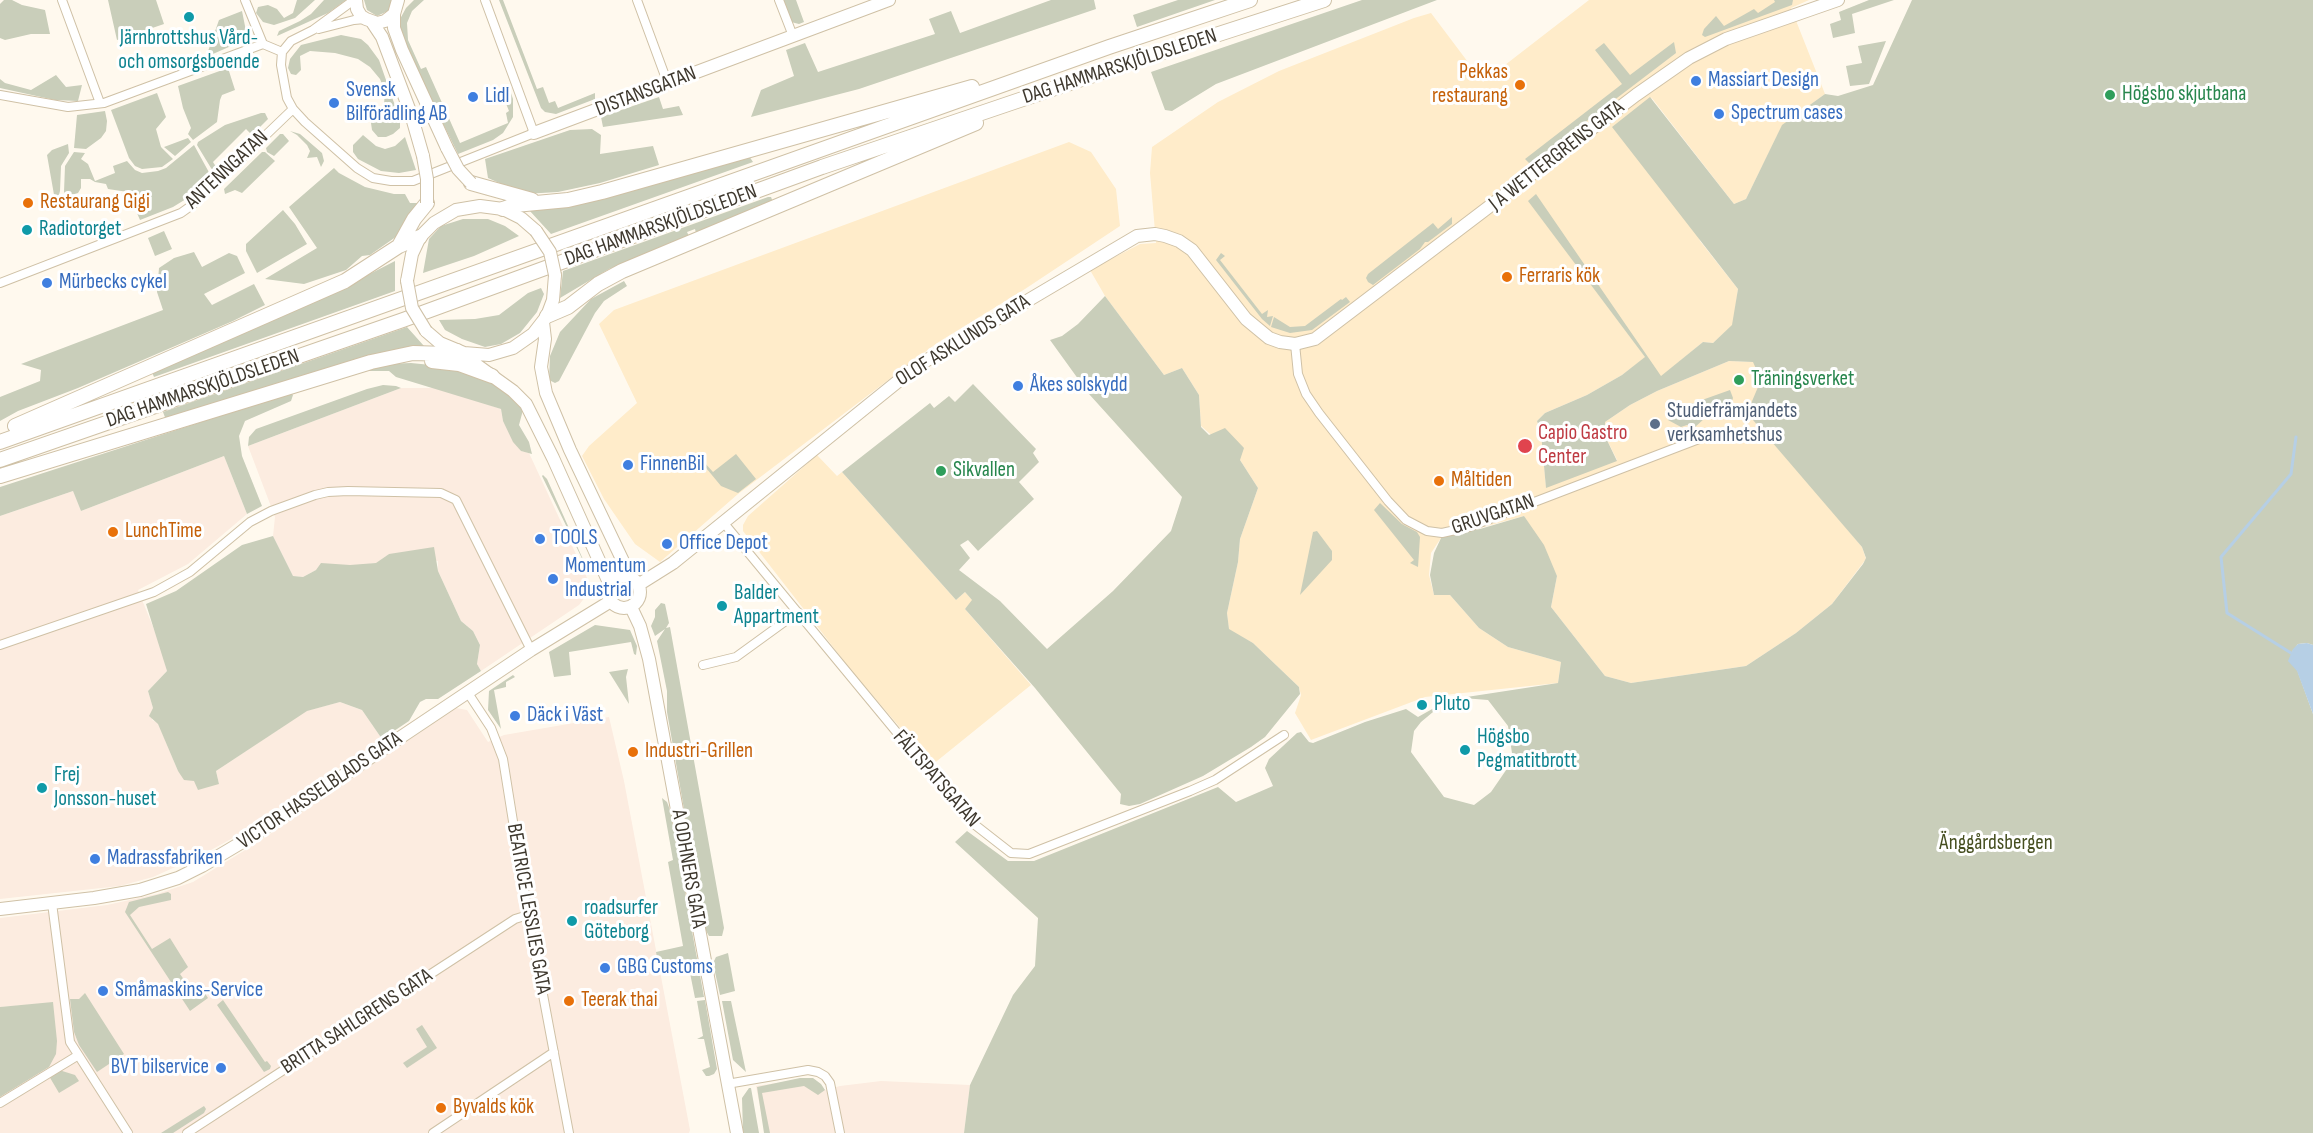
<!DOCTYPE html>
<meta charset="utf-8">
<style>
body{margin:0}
canvas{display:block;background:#fff9ee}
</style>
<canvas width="2313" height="1133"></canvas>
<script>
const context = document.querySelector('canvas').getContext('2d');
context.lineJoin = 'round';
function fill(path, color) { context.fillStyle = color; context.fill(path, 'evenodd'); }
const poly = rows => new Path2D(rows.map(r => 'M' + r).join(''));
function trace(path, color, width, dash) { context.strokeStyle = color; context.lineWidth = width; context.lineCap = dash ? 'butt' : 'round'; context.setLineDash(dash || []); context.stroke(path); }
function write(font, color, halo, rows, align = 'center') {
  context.font = font + ' "Sofia Sans Condensed",sans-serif'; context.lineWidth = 6; context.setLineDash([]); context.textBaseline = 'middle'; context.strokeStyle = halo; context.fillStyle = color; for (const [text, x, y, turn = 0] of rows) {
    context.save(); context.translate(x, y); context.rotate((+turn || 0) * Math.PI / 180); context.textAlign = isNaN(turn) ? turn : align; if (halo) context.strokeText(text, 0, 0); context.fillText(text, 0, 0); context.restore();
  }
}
fill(poly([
 [401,388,437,388,501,409,503,421,521,451,529,453,587,578,588,593,579,605,481,671,477,664,480,645,473,631,461,621,438,571,438,561,389,554,377,563,316,570,303,577,293,576,273,536,275,517,248,446],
 [224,456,247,514,188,564,138,590,160,644,167,671,148,691,153,708,152,720,158,723,178,771,194,781,219,784,216,771,306,711,340,702,362,710,382,739,240,834,202,855,153,877,120,886,0,899,0,516,73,491,81,511],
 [456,708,467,710,488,742,504,735,609,717,624,781,690,1130,689,1133,0,1133,0,1092,52,1003,0,1007,0,918,107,905,157,894,193,882,255,844],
 [804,1079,825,1090,840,1086,881,1081,970,1085,964,1133,765,1133,756,1086]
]), '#fcece0');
fill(poly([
 [1589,0,1809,0,1791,8,1825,94,1782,126,1746,199,1734,204,1651,97,1700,241,1738,289,1733,325,1713,343,1703,342,1661,377,1645,358,1622,375,1587,395,1545,413,1537,421,1541,433,1546,487,1617,460,1605,436,1605,422,1630,405,1657,391,1729,361,1754,362,1825,502,1862,547,1866,559,1832,604,1796,633,1746,666,1631,683,1605,676,1551,607,1557,576,1524,516,1480,528,1443,535,1431,553,1429,575,1434,595,1450,595,1479,628,1508,647,1561,662,1558,683,1425,697,1311,740,1295,713,1301,695,1299,687,1253,643,1229,630,1227,613,1238,562,1240,539,1258,488,1240,460,1201,426,1199,395,1182,368,1164,375,1105,296,1090,270,1140,244,1156,243,1150,173,1152,147,1218,102,1279,71,1414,18,1431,13,1483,82],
 [1069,142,1091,152,1116,189,1120,226,1025,289,937,343,738,494,660,562,635,544,604,499,582,456,589,446,637,403,599,324,614,310],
 [817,455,837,476,842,472,956,600,965,592,973,601,965,609,1031,685,932,765,851,670,743,531,743,525,748,516]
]), '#ffecca');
fill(poly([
 [4,0,12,0,22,5,45,10,50,34,31,34,5,40,0,38,0,4],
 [108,0,156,0,164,24,117,40],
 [297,0,315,0,295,18,274,25,263,22,256,13,258,7,268,5,277,9,284,18,293,13],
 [324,0,346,0,328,13,277,36,279,31,300,21,311,14],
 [364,0,392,0,388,11,377,16,367,10],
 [414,0,424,0,412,11,407,23,408,40,421,69,426,67,460,143,508,123,506,113,509,111,505,101,509,99,505,87,508,87,510,90,513,99,513,117,503,133,493,140,458,154,402,40,399,28,400,19,406,8],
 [499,0,503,0,537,89,543,87,549,103,555,101,558,108,595,93,595,99,556,114,545,112,541,108],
 [783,0,796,0,804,22,799,24,791,22],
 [1051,0,1094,0,1096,9,859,89,751,117,761,90,794,76,786,50,805,43,818,72,935,34,929,19,951,11,960,33],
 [1178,0,1215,0,1137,27,1133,15],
 [1362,0,1437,0,1216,84,1172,111,1165,110,1151,72],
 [1774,0,1793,0,1792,5,1705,37,1702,35,1704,29,1716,16,1724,26,1754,9,1758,13,1775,2],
 [1869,0,1894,0,1852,14,1855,33,1833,38,1830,24,1841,20,1839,12],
 [1912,0,2313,0,2313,645,2307,643,2298,644,2291,653,2313,714,2313,1133,964,1133,970,1085,1013,995,1035,966,1038,918,955,842,967,831,1008,861,1034,861,1218,787,1236,802,1273,786,1265,768,1269,759,1297,733,1301,732,1309,742,1313,743,1365,722,1406,709,1418,717,1434,708,1434,702,1558,683,1561,662,1508,647,1479,628,1450,595,1434,595,1430,575,1434,553,1442,536,1480,529,1524,516,1544,545,1557,576,1551,607,1605,676,1631,683,1746,666,1796,633,1832,604,1863,564,1866,558,1862,547,1747,413,1761,380,1753,362,1729,361,1657,391,1630,405,1605,422,1605,436,1617,461,1546,488,1541,433,1537,421,1545,413,1587,395,1622,375,1645,357,1528,201,1536,194,1661,376,1703,342,1713,343,1732,325,1738,289,1612,127,1650,97,1734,204,1746,199,1782,125,1825,94,1838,96,1873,85],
 [1463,698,1488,700,1508,726,1513,760,1491,792,1474,805,1444,797,1411,752,1414,731,1421,722,1439,707],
 [242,11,246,31,238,43,206,57,219,20],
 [341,35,361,39,368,45,379,60,400,120,400,128,393,134,386,137,378,137,372,130,371,123,384,104,385,92,380,79,370,67,358,59,335,53,310,51,300,56,301,70,296,75,291,74,288,68,290,59,301,45],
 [1886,41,1869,84,1850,86,1846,66,1862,63,1858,46],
 [1674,42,1676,53,1533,162,1529,163,1525,159,1622,84,1595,50,1604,43,1630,75],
 [228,68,235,90,222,95,220,100,217,122,193,140,188,134,191,128,183,108,178,86],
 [56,75,66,87,82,85,78,101,55,100,0,88,0,79,5,83,31,90],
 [157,93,166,117,156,129,161,147,173,159,162,167,142,169,135,166,129,158,111,110],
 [659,97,663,109,679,106,683,115,603,127,601,117],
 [105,111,107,121,106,131,101,138,86,149,74,148,77,115],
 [261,113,265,113,268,119,252,135,246,129,213,162,218,170,214,173,197,145,198,142,225,125],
 [592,129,601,135,600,154,653,146,659,165,600,183,558,192,524,194,488,178,485,159,570,130],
 [290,131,300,134,322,153,324,161,321,167,317,157,307,158,310,151,307,145,297,135],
 [280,134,283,134,289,141,274,156,267,152,266,148],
 [363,135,376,146,385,149,395,146,405,137,416,170,399,173,381,171,358,159,353,152,353,145],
 [188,138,191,142,175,156,164,147],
 [68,144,69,153,61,166,60,191,56,206,47,155,52,150],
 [194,145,211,176,186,199,173,207,140,220,128,192,108,189,106,184,95,182,90,179,81,179,81,188,78,193,68,196,64,192,65,166,74,152,85,153,81,159,88,164,95,181,115,173,113,166,127,161,135,170,142,173,158,171,166,168],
 [262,152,265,152,275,161,242,193,235,190,225,194,224,189],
 [749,156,753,162,551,234,529,210,589,202],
 [334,168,339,173,365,187,394,194,405,194,410,203,418,203,416,212,400,234,370,255,362,256,346,270,304,284,265,279,317,248,289,207],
 [768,197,771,197,773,202,696,233,695,229,687,232,689,236,609,269,560,298,563,271],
 [283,210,295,224,307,244,257,273,246,251,246,244],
 [1452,217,1452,224,1428,242,1425,242,1420,249,1373,285,1368,282,1366,278,1368,274,1433,223,1438,229],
 [463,219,488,219,505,226,519,236,474,256,423,273,429,239,441,226],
 [164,231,172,249,155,256,148,238],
 [194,252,202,267,229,253,237,256,245,273,204,294,212,305,254,284,265,305,233,321,78,388,18,411,0,421,0,397,40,381,41,370,21,364,163,310,157,292,159,268,174,258],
 [1221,253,1225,256,1220,260,1262,314,1268,310,1267,317,1273,316,1270,326,1262,319,1216,260],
 [395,261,395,291,154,377,151,370,325,297],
 [624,281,627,286,604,301,595,313,559,381,555,383,549,380,550,356,560,332,591,299],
 [541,288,544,294,537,312,520,333,501,344,485,347,462,339,445,330,439,320,475,319,499,315,528,293],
 [1105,296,1164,375,1182,368,1199,395,1201,427,1209,435,1225,428,1244,448,1240,460,1258,488,1240,539,1238,562,1227,613,1229,629,1253,643,1299,687,1300,694,1265,737,1251,747,1203,776,1140,804,1129,806,1120,804,1121,794,1035,688,965,609,972,600,965,592,956,600,842,472,930,403,934,408,949,396,955,402,973,384,1036,449,1033,453,1039,462,1019,482,1034,499,978,551,968,540,960,545,970,558,959,570,1000,601,1047,649,1113,591,1171,531,1182,497,1089,394,1050,340,1062,336,1078,324],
 [1346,297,1350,302,1312,330,1290,333,1271,327,1274,317,1290,327,1305,326,1341,299,1342,300],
 [407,327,424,346,368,357,166,420,163,412],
 [411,363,441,366,478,376,497,385,511,396,523,410,519,425,529,442,532,454,521,451,513,442,503,421,501,409,396,377,389,371,365,371,385,364],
 [383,385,396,386,401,388,248,446,249,437,256,429,367,389],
 [1730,390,1733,398,1727,414,1715,406,1688,405],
 [291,393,293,395,291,401,245,421,239,436,242,456,262,506,247,514,224,456,81,511,73,491,0,516,0,487],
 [1689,410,1712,411,1715,414,1705,418,1694,428,1687,425,1681,427,1668,420,1670,416],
 [736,454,756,479,738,493,721,486,702,463,703,461,713,472],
 [543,475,547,479,590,575,542,476],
 [1380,503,1402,524,1417,532,1420,537,1418,567,1410,563,1414,560,1374,510],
 [1317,531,1332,551,1332,560,1300,595,1313,532],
 [273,536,293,576,303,577,316,570,321,563,350,565,376,563,389,554,434,547,438,571,461,621,473,631,480,645,477,664,481,671,438,699,426,699,420,702,409,721,382,739,362,710,340,702,307,711,216,771,219,784,198,790,194,781,184,780,178,771,158,724,149,716,153,708,148,691,167,671,146,604,176,591,242,545],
 [661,603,665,604,669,623,666,628,670,627,724,928,722,936,709,936,705,929,667,712,667,691,657,641,665,629,655,636,651,626,655,617,655,610],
 [595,625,630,630,637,646,636,655,634,654,631,642,569,652,571,675,554,677,549,652],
 [628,669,626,677,629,704,609,672],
 [513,675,515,677,506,682,506,687,494,690,501,729,488,710,489,691],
 [662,798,667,802,670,810,704,997,695,998,689,968,660,973,656,952,683,946,668,862,673,860],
 [168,892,171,894,171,900,139,907,130,915,152,949,170,938,188,967,180,974,194,994,202,989,208,998,190,1011,125,912,129,902],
 [728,953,735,991,720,995,713,963,716,957],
 [85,993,124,1054,97,1072,79,1045,74,1032,70,999,79,999],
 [223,1000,265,1062,267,1061,271,1066,270,1069,264,1072,217,1005],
 [705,1000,717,1069,714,1074,709,1076,706,1076,702,1070,710,1067,704,1039,697,1039,703,1036,697,1001],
 [722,1001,731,1001,746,1072,733,1060],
 [53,1002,57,1041,56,1054,49,1067,0,1097,0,1007],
 [422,1025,437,1048,407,1068,403,1063,427,1047,416,1029],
 [59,1070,75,1075,79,1081,59,1093,49,1076],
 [800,1078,813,1078,821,1084,825,1090,818,1095,804,1086,762,1093,770,1133,764,1133,757,1087],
 [749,1088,751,1088,759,1133,743,1133,742,1098],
 [204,1106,206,1109,204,1113,173,1133,161,1133]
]), '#c9ceba');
fill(poly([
 [2307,643,2313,645,2313,714,2297,671,2288,661,2293,649,2298,644]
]), '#b6cfe5');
trace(poly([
 [2291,653,2227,613,2221,557,2291,474,2296,437]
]), '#b6cfe5', 3);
const street = poly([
 [62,0,100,103],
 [245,0,263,44],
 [637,0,668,84],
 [779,0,793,36],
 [319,29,354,20,365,19],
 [282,52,281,65,287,98,293,109,305,122,357,168,373,178,391,181,413,181,534,133,485,0],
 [282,52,291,41,313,30,354,0],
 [0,95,68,107,104,103,263,44,282,52],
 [0,283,181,213,195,203,293,109],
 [1295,344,1298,374,1306,394,1319,413,1388,501,1406,520,1427,531,1442,533,1469,527,1712,434],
 [723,522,970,821,1011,853,1029,854,1190,791,1215,780,1284,735],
 [0,645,154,592,190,572,250,522,271,511,315,495,328,492,348,491,441,493,456,500,531,650],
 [703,665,736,657,798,612],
 [468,693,491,728,503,759,528,915,569,1133],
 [52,903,70,1042,128,1133],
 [727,1084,808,1070,818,1072,825,1076,830,1083,840,1133],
 [0,1103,77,1056],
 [187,1133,515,919,528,915],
 [433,1133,554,1052]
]);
const secondary = poly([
 [356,0,357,9,361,16,366,19,377,23,385,21,394,14,398,0],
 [394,14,394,28,402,50,447,148],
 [372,22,382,37,411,114,423,156],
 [534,133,889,0],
 [407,281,412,254,420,237,434,223,456,210,480,206,503,209,521,218,536,231],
 [543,322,545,339,541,367,546,393,570,450,631,578],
 [426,331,440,343,464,353,489,355,513,348,533,334,547,316,553,300,555,275],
 [464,353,474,363,513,391,526,404,553,458,610,585],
 '608 592a16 16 0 1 1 32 0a16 16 0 1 1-32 0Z',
 [638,585,673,563,917,366,1137,236,1155,234,1165,236,1179,241,1192,250,1246,319,1269,338,1280,342,1295,344,1315,339,1636,95,1689,58,1726,39,1838,0],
 [631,607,640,626,649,659,737,1133],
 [0,909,94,898,140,890,178,878,202,866,259,832,531,650,611,601]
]);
const primary = poly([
 [471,183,532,200],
 [503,209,515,205,568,200,602,192,972,87],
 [399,246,414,219,427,203],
 [547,316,568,307,598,284,622,271,976,123],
 [432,361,459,364,492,376],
 [15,426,345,281,399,246,420,237],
 [0,442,1109,47,1250,0],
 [0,460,403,320,822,167,1126,64,1324,0],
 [0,476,371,362,413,353,448,354,457,351]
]);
trace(street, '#cfc1a6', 10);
trace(secondary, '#cfc1a6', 14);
trace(primary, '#cfc1a6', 16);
trace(street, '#fff', 8);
trace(secondary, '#fff', 12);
trace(primary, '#fff', 14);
const secondaryBridge = poly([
 [447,148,458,169,471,183],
 [423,156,427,179,427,203],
 [536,231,550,252,555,275],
 [407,281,412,308,426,331]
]);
trace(secondaryBridge, '#cfc1a6', 14, []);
trace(secondaryBridge, '#fff', 12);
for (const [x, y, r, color] of [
 [189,17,6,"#0f9aa8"],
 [1696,81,6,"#3f7fe0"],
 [1520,85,6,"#e8710a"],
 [2110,95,6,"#2e9e5b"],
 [473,97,6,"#3f7fe0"],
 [334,103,6,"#3f7fe0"],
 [1719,114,6,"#3f7fe0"],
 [28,203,6,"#e8710a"],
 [27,230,6,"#0f9aa8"],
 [1507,277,6,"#e8710a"],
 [47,283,6,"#3f7fe0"],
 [1739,380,6,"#2e9e5b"],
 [1018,386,6,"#3f7fe0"],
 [1655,424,6,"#5c6f8a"],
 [1525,446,8,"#e0444e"],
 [628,465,6,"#3f7fe0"],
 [941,471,6,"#2e9e5b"],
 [1439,481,6,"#e8710a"],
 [113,532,6,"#e8710a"],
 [540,539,6,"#3f7fe0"],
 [667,544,6,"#3f7fe0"],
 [553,579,6,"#3f7fe0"],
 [722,606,6,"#0f9aa8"],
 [1422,705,6,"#0f9aa8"],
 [515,716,6,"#3f7fe0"],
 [1465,750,6,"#0f9aa8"],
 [633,752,6,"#e8710a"],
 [42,788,6,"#0f9aa8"],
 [95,859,6,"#3f7fe0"],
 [572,921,6,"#0f9aa8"],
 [605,968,6,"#3f7fe0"],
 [103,991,6,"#3f7fe0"],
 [569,1001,6,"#e8710a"],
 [221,1068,6,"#3f7fe0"],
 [441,1108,6,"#e8710a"]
]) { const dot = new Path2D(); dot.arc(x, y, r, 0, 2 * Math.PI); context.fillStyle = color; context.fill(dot); trace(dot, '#fff', 2); }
write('21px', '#0d838f', '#fff', [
 ["Järnbrottshus Vård-",189,39,"center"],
 ["och omsorgsboende",189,63,"center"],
 ["Radiotorget",39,230],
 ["Balder",734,594],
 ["Appartment",734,618],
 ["Pluto",1434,705],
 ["Högsbo",1477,738],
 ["Pegmatitbrott",1477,762],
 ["Frej",54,776],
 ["Jonsson-huset",54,800],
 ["roadsurfer",584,909],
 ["Göteborg",584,933]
], 'left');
write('21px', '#3e382e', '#fff', [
 ["DAG HAMMARSKJÖLDSLEDEN",1120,67,-18],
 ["DISTANSGATAN",646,92,-21],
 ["J A WETTERGRENS GATA",1557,156,-38],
 ["ANTENNGATAN",227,170,-43],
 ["DAG HAMMARSKJÖLDSLEDEN",661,226,-20],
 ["OLOF ASKLUNDS GATA",963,341,-32],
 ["DAG HAMMARSKJÖLDSLEDEN",203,389,-19],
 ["GRUVGATAN",1493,515,-19],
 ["FÄLTSPATSGATAN",936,779,49],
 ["VICTOR HASSELBLADS GATA",320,791,-34],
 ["A ODHNERS GATA",688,869,80],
 ["BEATRICE LESSLIES GATA",528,909,80],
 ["BRITTA SAHLGRENS GATA",357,1022,-33]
]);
write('21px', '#c56008', '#fff', [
 ["Pekkas",1508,73,"right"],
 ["restaurang",1508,97,"right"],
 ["Restaurang Gigi",40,203],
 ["Ferraris kök",1519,277],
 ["Måltiden",1451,481],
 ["LunchTime",125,532],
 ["Industri-Grillen",645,752],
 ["Teerak thai",581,1001],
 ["Byvalds kök",453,1108]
], 'left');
write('21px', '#366cbe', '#fff', [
 ["Massiart Design",1708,81],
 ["Svensk",346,91],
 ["Bilförädling AB",346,115],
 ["Lidl",485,97],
 ["Spectrum cases",1731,114],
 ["Mürbecks cykel",59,283],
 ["Åkes solskydd",1030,386],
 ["FinnenBil",640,465],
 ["TOOLS",552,539],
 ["Office Depot",679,544],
 ["Momentum",565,567],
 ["Industrial",565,591],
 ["Däck i Väst",527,716],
 ["Madrassfabriken",107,859],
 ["GBG Customs",617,968],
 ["Småmaskins-Service",115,991],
 ["BVT bilservice",209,1068,"right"]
], 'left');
write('21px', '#27864d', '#fff', [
 ["Högsbo skjutbana",2122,95],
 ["Träningsverket",1751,380],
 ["Sikvallen",953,471]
], 'left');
write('21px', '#4e5e75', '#fff', [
 ["Studiefrämjandets",1667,412],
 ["verksamhetshus",1667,436]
], 'left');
write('21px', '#be3a42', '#fff', [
 ["Capio Gastro",1538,434],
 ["Center",1538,458]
], 'left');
write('21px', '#464f20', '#fff', [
 ["Änggårdsbergen",1996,844]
]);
</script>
